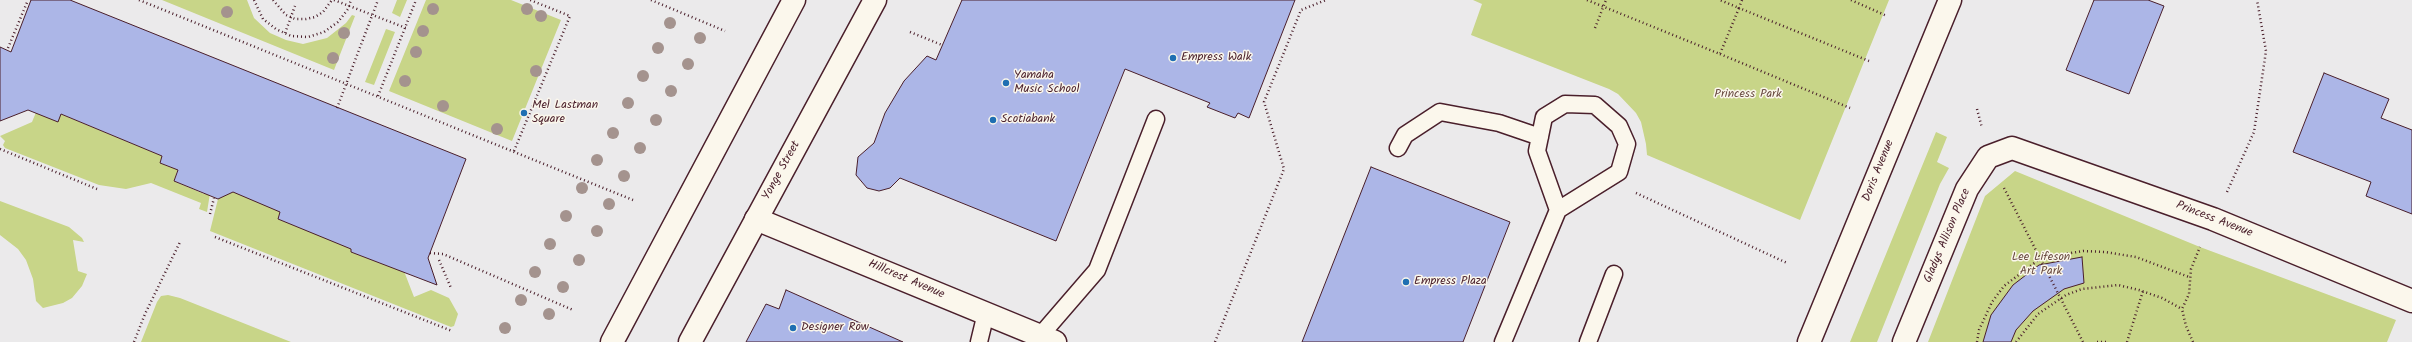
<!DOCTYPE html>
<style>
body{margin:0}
canvas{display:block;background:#ebeaeb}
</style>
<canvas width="2412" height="342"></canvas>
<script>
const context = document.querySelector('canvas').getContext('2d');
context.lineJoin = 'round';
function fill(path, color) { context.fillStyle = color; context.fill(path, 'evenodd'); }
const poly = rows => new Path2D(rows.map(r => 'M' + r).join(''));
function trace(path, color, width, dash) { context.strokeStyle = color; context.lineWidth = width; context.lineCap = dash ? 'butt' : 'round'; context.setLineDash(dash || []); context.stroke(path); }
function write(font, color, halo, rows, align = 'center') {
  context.font = font + ' Kalam,sans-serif'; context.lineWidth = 3; context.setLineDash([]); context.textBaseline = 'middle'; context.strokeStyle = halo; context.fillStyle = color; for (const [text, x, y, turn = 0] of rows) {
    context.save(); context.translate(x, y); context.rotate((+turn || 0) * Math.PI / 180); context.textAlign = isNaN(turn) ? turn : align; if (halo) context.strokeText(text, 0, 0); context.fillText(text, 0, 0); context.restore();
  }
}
fill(poly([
 [162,0,247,0,254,18,270,33,286,40,303,44,327,38,346,23,352,15,355,16,334,70],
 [397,0,407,0,400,17,392,13],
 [426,0,511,0,561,20,512,141,389,91],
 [1473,0,1889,0,1800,220,1647,155,1646,144,1641,122,1636,113,1618,94,1609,89,1471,35,1482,4],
 [386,29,395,32,374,85,365,82],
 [39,105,162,156,160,163,172,168,175,161,180,162,174,181,204,194,211,187,207,212,199,209,201,203,151,183,126,189,99,185,5,148,3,145,5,141,0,136,32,122],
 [1936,132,1947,137,1937,162,1949,168,1940,184,1877,342,1850,342],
 [2015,171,2200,247,2396,320,2387,342,1928,342,1985,196],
 [238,189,283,202,278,219,308,231,358,231,351,252,383,264,402,266,414,297,431,290,449,298,458,314,454,326,451,327,210,231,218,199],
 [0,201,69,227,82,238,84,242,73,240,78,271,87,274,82,286,72,298,63,303,43,308,36,301,33,279,26,260,18,249,0,235],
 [168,295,180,298,291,342,141,342,157,302,161,296]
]), '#c8d588');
const building = poly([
 [31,0,70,0,466,159,428,258,437,285,351,252,351,249,278,219,280,212,233,192,218,199,174,181,178,170,160,163,162,156,61,114,58,122,28,110,0,121,0,47,11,52,31,0],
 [962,0,1295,0,1249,118,1238,113,1235,118,1207,107,1210,103,1125,69,1056,241,900,178,890,188,879,191,867,188,856,175,858,157,874,143,885,113,904,81,927,56,936,60,962,0],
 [2094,0,2148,0,2164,6,2129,94,2066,70,2094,0],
 [2324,73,2389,99,2381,118,2412,130,2412,214,2366,196,2371,182,2293,152,2324,73],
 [1371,167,1510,222,1463,342,1302,342,1371,167],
 [2082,257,2084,283,2064,289,2033,311,2016,330,2011,342,1983,342,1991,315,2013,285,2039,265,2082,257],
 [786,290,903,342,746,342,766,304,779,309,786,290]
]);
fill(building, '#acb6e7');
trace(building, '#4a1f2b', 1);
const service = poly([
 [1398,148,1405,135,1440,112,1499,123,1540,137],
 [1040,336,1097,270,1156,119],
 [979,342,986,313],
 [1503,342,1558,210,1619,172,1627,144,1619,126,1595,105,1565,104,1544,117,1537,151,1558,210],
 [1588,342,1614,274]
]);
const minor = poly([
 [756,219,1055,342],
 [1904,342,1967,189,1988,157,2012,148,2213,219,2412,301]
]);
const tertiary = poly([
 [1809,342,1950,0]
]);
const primary = poly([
 [612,342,794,0],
 [690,342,875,0]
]);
trace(service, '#4a1f2b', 19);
trace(minor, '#4a1f2b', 25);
trace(tertiary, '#4a1f2b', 25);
trace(primary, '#4a1f2b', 25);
trace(poly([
 [139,0,633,200],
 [254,0,263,19,276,29,291,36,308,37,324,32,338,22,348,9,351,0],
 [273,0,286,15,295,19,306,19,315,17,323,12,332,0],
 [334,0,406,28],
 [651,0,725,31],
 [1587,0,1720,54,1739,8,1720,0],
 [1742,0,1739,8,1869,61],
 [1851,0,1887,16],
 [1595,28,1606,0],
 [910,32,942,45],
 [285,33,295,6],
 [8,48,28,0],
 [1720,54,1850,108],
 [378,96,416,0],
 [337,108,378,0],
 [1977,109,1982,128],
 [0,149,97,189],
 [514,151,570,16,530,0],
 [2004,188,2083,342],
 [2227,192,2254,132,2266,51,2257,0],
 [1636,193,1787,263],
 [210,214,214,198],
 [215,237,452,331],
 [430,253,443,254,573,310],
 [439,260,451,288],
 [134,342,145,314,180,242],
 [1215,342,1284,169,1264,102,1301,10,1326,0],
 [1977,342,1979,330,1992,302,2004,286,2041,258,2083,251,2105,252,2136,257,2189,277],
 [2016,342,2038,314,2066,295,2082,289,2118,285,2139,290,2162,298,2182,309],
 [2097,342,2109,342],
 [2127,342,2143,291],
 [2193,342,2186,326,2182,309,2189,294,2191,269,2200,247]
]), '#4a1f2b', 2.5, [1, 3]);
trace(service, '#fbf7ec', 16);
trace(minor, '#fbf7ec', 22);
trace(tertiary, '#fbf7ec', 22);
trace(primary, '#fbf7ec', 22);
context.fillStyle = '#a4938e';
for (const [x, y] of [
 [433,9],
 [527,9],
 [227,12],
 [541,16],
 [670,23],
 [423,31],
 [344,33],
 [700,38],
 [658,48],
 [416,52],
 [333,58],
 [688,64],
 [536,71],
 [643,76],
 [405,81],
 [671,91],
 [628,103],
 [443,106],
 [656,120],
 [497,129],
 [613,133],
 [640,148],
 [597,160],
 [624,176],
 [582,188],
 [609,204],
 [566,216],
 [597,231],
 [550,244],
 [579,260],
 [535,272],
 [563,287],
 [521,300],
 [549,314],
 [505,328]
]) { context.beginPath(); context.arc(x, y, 6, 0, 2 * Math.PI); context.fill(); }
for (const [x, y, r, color] of [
 [1173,58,4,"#1f6fb2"],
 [1006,83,4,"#1f6fb2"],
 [524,113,4,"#1f6fb2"],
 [993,120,4,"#1f6fb2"],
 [1406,282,4,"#1f6fb2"],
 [793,328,4,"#1f6fb2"]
]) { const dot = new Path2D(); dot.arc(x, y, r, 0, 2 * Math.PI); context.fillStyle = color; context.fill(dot); trace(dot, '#fbf7ec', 1.5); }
write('12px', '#4a1f2b', '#fbf7ec', [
 ["Empress Walk",1181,58],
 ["Yamaha",1014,76],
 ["Music School",1014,90],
 ["Mel Lastman",532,106],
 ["Square",532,120],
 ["Scotiabank",1001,120],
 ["Empress Plaza",1414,282],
 ["Designer Row",801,328]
], 'left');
write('12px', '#6a4c42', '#fbf7ec', [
 ["Princess Park",1748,95],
 ["Lee Lifeson",2041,258],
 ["Art Park",2041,272]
]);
write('12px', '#4a1f2b', '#fbf7ec', [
 ["Yonge Street",782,171,-61],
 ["Doris Avenue",1879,171,-68],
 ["Princess Avenue",2214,220,21],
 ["Gladys Allison Place",1948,236,-67],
 ["Hillcrest Avenue",906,280,23]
]);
</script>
